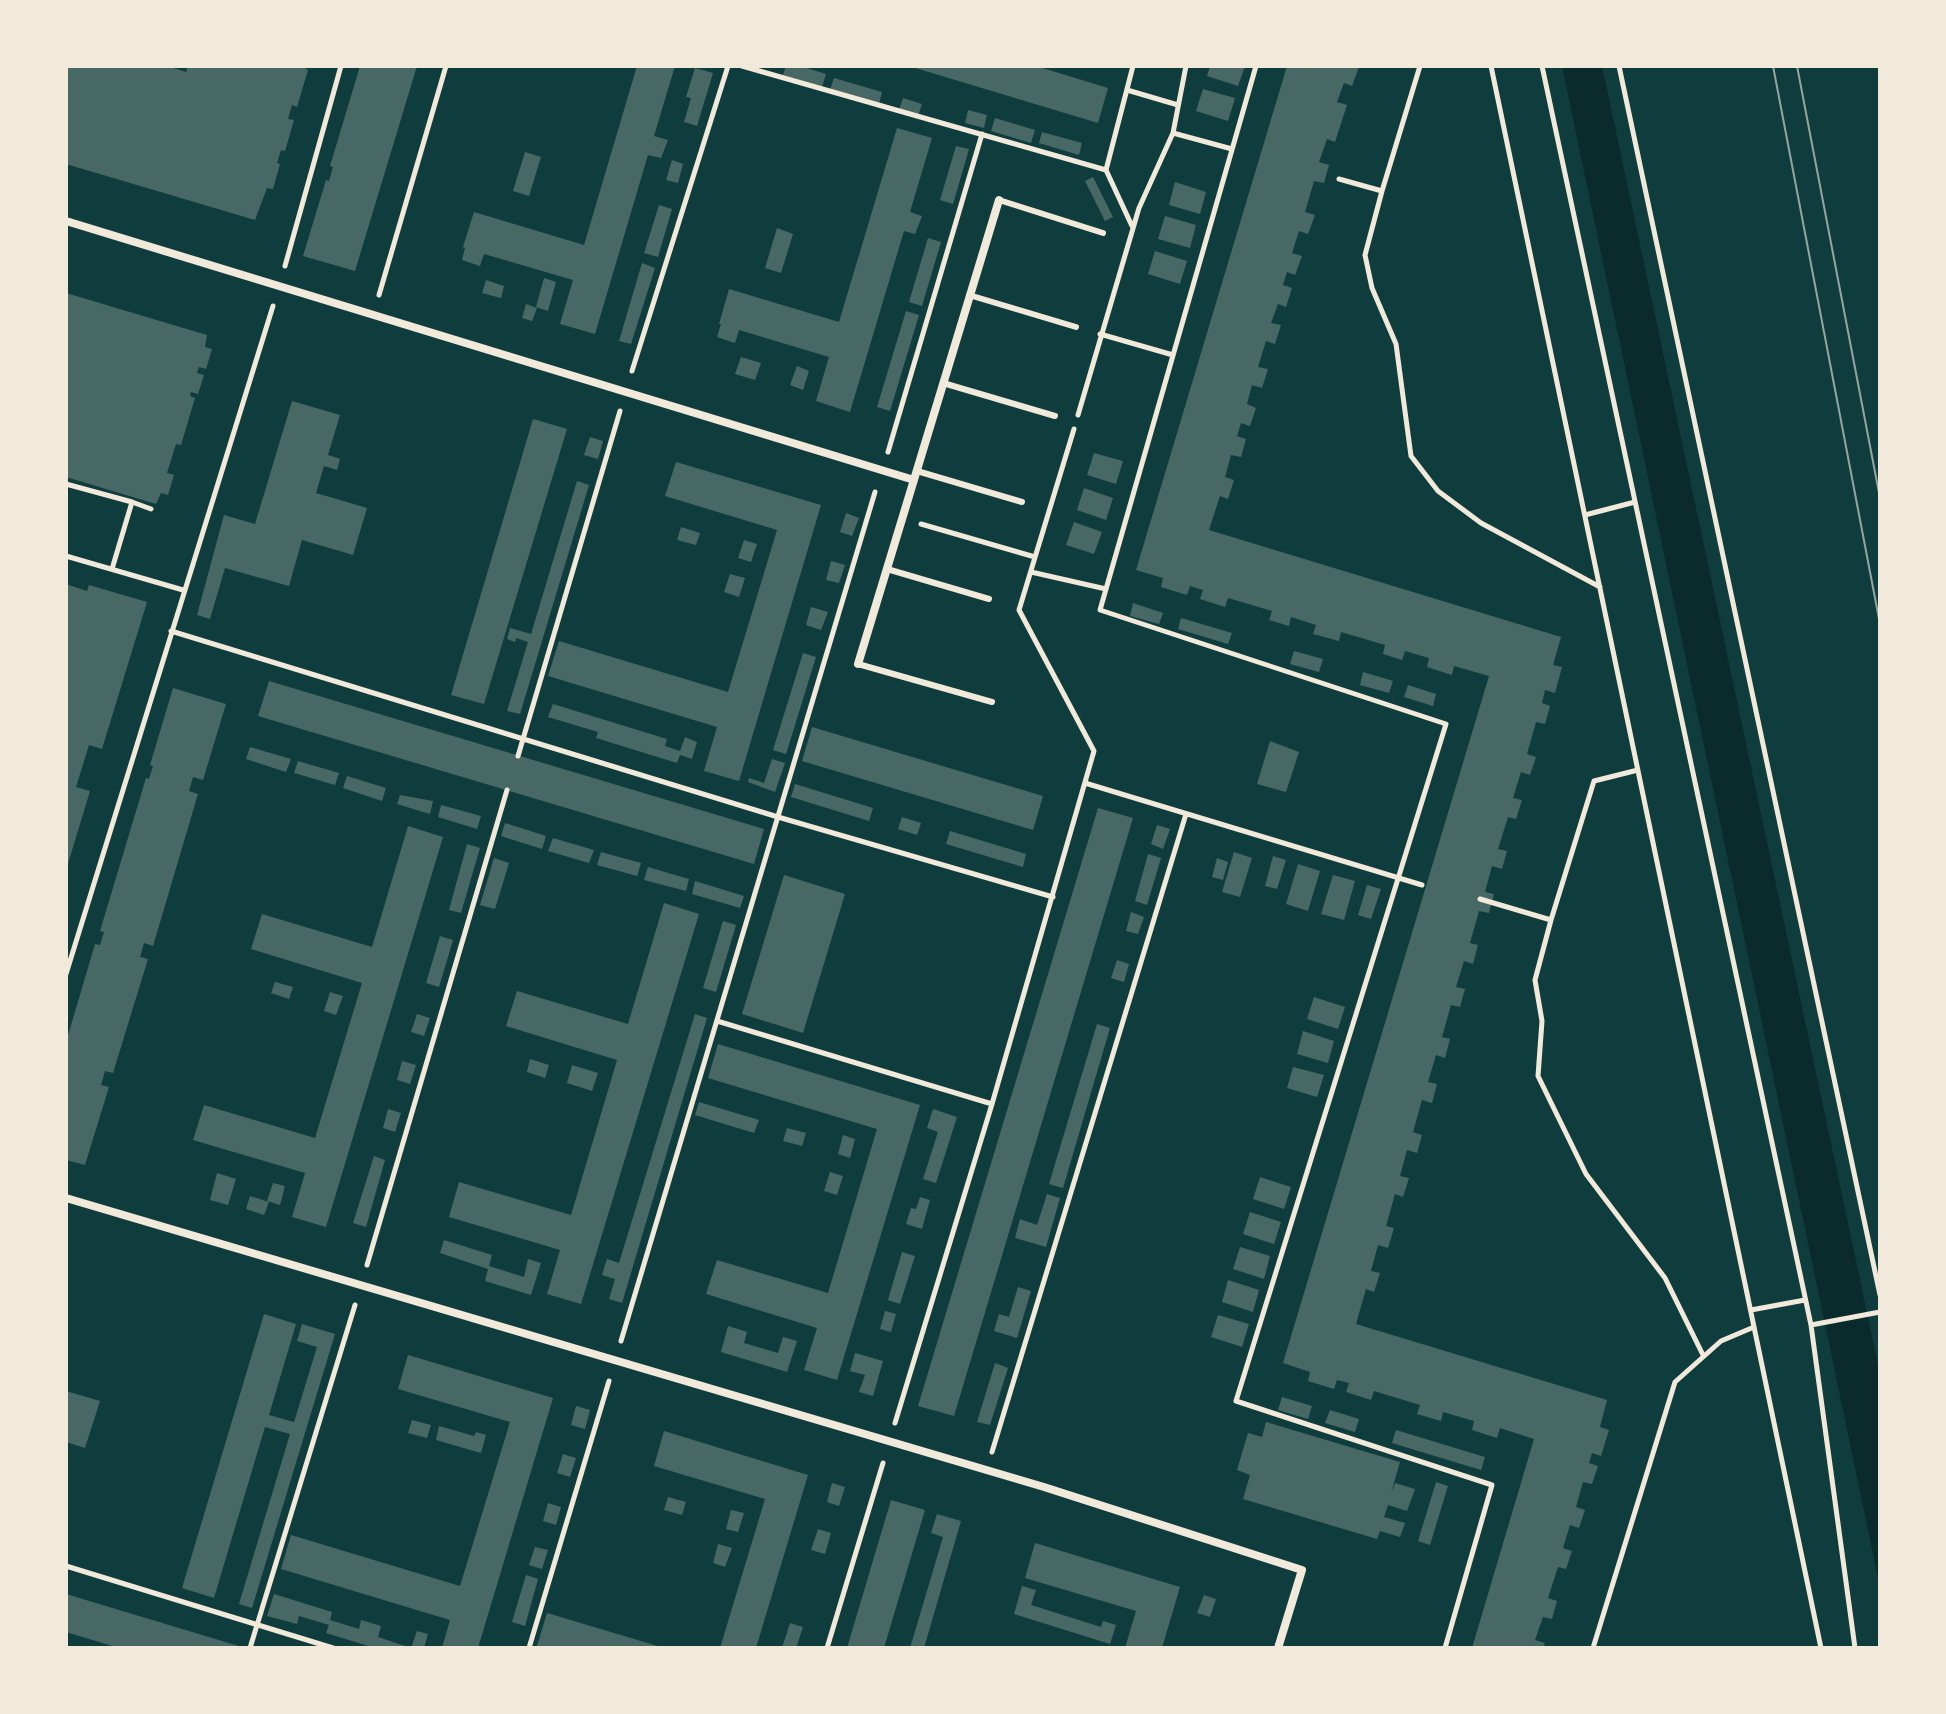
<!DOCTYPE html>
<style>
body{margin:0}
#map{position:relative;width:1946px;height:1714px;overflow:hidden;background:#0f3d3e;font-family:Rubik,sans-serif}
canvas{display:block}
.frame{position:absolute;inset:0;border:68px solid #f1e9da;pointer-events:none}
</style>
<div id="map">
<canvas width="1946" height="1714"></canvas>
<div class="frame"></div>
</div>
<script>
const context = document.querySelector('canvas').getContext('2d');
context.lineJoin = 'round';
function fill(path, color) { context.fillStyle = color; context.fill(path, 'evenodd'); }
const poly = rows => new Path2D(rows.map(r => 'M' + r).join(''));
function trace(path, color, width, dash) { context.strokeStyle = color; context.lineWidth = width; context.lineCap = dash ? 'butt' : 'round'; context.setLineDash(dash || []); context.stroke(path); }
fill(poly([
 [1562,66,1602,66,1880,1374,1880,1587]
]), '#0a2a2b');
fill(poly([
 [66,66,167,66,186,72,188,66,303,66,308,70,297,107,292,105,288,119,294,120,285,151,281,150,277,163,280,164,273,189,267,188,255,220,66,164],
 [360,66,417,66,355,271,303,256,326,180,329,181,333,167,330,166],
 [637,66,675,66,654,136,668,140,661,158,648,155,595,334,560,324,573,280,484,254,480,266,462,260,465,248,463,247,474,212,584,245],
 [786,66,800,66,826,74,822,87,783,75],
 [1036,66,1108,88,1098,123,912,67],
 [1210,66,1245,66,1238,86,1207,76],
 [1287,66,1359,67,1352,86,1344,83,1337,102,1347,105,1335,142,1327,139,1319,162,1329,165,1324,183,1314,181,1305,212,1315,215,1308,234,1299,231,1292,253,1302,256,1295,275,1287,272,1283,285,1292,288,1286,307,1278,304,1271,323,1281,325,1275,344,1266,341,1258,367,1268,369,1262,388,1252,385,1247,404,1256,408,1250,426,1241,423,1237,436,1246,439,1241,457,1231,455,1225,477,1234,480,1228,499,1220,496,1209,530,1561,637,1553,665,1562,667,1555,693,1545,690,1542,703,1550,706,1545,724,1536,722,1527,754,1536,757,1530,775,1521,772,1513,798,1522,800,1516,819,1508,817,1498,849,1507,851,1502,869,1492,866,1485,892,1494,894,1489,913,1479,911,1470,943,1478,945,1473,964,1464,961,1456,987,1465,989,1460,1007,1451,1005,1442,1037,1450,1039,1445,1058,1436,1055,1428,1082,1437,1084,1432,1103,1422,1100,1413,1132,1422,1135,1417,1153,1407,1150,1400,1176,1409,1178,1403,1197,1395,1194,1386,1226,1394,1228,1388,1248,1378,1245,1371,1271,1380,1273,1374,1292,1366,1289,1356,1324,1607,1400,1600,1427,1609,1430,1601,1456,1592,1453,1589,1463,1598,1466,1592,1484,1583,1482,1576,1507,1585,1510,1579,1528,1570,1525,1563,1548,1572,1551,1566,1569,1558,1567,1548,1598,1557,1601,1552,1619,1543,1617,1535,1640,1545,1643,1543,1648,1472,1648,1534,1439,1500,1428,1497,1438,1472,1430,1474,1421,1443,1412,1441,1421,1417,1414,1420,1405,1374,1391,1371,1400,1346,1392,1349,1383,1337,1380,1334,1389,1308,1381,1310,1372,1283,1363,1489,676,1454,666,1452,675,1427,667,1429,658,1405,651,1402,660,1383,654,1385,645,1341,632,1339,641,1313,634,1316,625,1291,617,1289,626,1269,620,1272,611,1228,598,1225,607,1200,599,1203,590,1190,586,1187,595,1161,587,1163,578,1136,570],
 [695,68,713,73,697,126,684,122,691,98,686,97],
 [834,78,882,92,879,104,830,90],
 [1203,89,1235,98,1228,121,1196,111],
 [903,98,922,104,918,116,899,110],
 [968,110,987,115,984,128,965,123],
 [995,118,1035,130,1031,143,991,131],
 [897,128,932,138,910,212,922,216,915,234,904,231,850,412,816,401,829,357,739,330,735,343,717,337,721,324,719,324,729,289,839,322],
 [1042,132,1082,143,1079,155,1039,143],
 [956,146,969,149,953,204,940,200],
 [525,152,541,157,529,196,513,191],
 [672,160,683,164,678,183,666,180],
 [1093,177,1113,217,1105,221,1085,181],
 [1175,182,1206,192,1200,214,1169,205],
 [659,205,672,209,658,257,644,253],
 [1165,216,1196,225,1190,248,1158,239],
 [777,228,793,234,781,273,765,268],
 [928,238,941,242,922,306,909,302],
 [1155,251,1187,261,1180,284,1148,274],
 [642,263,655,268,631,344,619,341],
 [544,278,556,282,548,311,536,307],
 [486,280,504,286,501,298,482,293],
 [66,293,207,335,205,347,212,349,206,369,199,367,197,373,204,375,198,394,191,392,190,396,195,398,181,445,176,444,167,473,174,475,168,495,161,493,156,504,66,477],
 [526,304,537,308,532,321,522,318],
 [906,311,919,315,890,411,877,407],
 [741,357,761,363,755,380,735,374],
 [797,366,809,371,803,390,790,385],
 [292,401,340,415,328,455,340,459,337,470,324,466,316,493,367,508,353,555,302,540,289,586,225,568,210,619,197,615,224,515,255,524],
 [533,419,567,429,484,704,451,695],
 [590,437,603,441,598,459,584,455],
 [1094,453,1123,461,1116,484,1087,475],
 [676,462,821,505,739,781,704,771,717,727,548,676,559,641,728,692,777,530,665,496],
 [577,481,589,485,520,714,507,711,528,642,516,638,515,642,507,639,510,628,531,634],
 [1084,488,1113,498,1106,520,1077,510],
 [846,513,859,518,852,536,840,532],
 [1074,522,1102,532,1094,554,1066,545],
 [681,527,700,533,696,545,677,540],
 [744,540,757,544,751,562,738,558],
 [831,561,845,565,839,583,826,580],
 [730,574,745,578,739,597,724,592],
 [66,584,87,591,89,585,147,602,102,749,89,745,76,787,90,791,67,867],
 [1133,603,1163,613,1159,624,1130,616],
 [811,607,828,612,821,630,806,625],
 [1181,618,1232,633,1228,644,1178,629],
 [1294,651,1323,659,1319,672,1290,664],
 [803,653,816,657,786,754,773,750],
 [1363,672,1393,681,1389,693,1360,685],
 [269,681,764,829,754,864,258,716],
 [1408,685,1436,694,1433,706,1404,697],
 [173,688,226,704,203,780,193,777,189,791,198,794,153,946,144,943,140,957,148,959,113,1073,105,1071,101,1085,109,1087,85,1165,66,1160,66,1042,95,944,100,945,104,932,100,931,146,778,149,779,153,766,150,765],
 [553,704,667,739,665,746,680,751,685,737,697,742,692,759,680,755,677,763,596,738,598,732,548,717],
 [812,727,1043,796,1033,830,802,761],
 [1270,741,1299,752,1286,792,1257,784],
 [250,747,291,759,286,772,246,759],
 [772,759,785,763,775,792,748,782,749,778,764,783],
 [298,761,339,773,335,785,294,773],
 [347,776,386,788,382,801,343,788],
 [795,784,873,808,869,821,791,797],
 [400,795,433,801,430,814,397,804],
 [441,805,481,816,477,829,438,817],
 [1098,808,1133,818,954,1416,918,1406],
 [902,817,921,823,917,835,898,829],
 [505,823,546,836,542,849,501,836],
 [1157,825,1170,829,1163,849,1151,844],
 [408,826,443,837,326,1227,292,1217,305,1173,193,1140,204,1105,315,1138,362,983,251,949,262,914,372,947],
 [950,831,1026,854,1023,867,946,844],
 [553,838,594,850,589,863,548,851],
 [467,844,480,848,461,913,449,910],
 [601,852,641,863,637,876,597,865],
 [1234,852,1252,858,1240,897,1222,892],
 [1148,854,1161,858,1147,905,1135,901],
 [1273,856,1286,860,1277,889,1265,886],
 [494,858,509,863,495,909,480,905],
 [1217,858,1228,862,1223,880,1212,877],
 [1298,864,1320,871,1308,911,1286,904],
 [648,867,689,879,686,891,644,880],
 [784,875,845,894,803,1033,742,1014],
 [1333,875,1355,881,1344,920,1321,914],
 [695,881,744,896,740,908,692,894],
 [1367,885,1381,889,1371,919,1358,915],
 [664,903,699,914,581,1304,547,1294,560,1250,449,1217,459,1182,571,1215,617,1060,506,1026,517,991,628,1024],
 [1131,912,1144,917,1138,934,1126,931],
 [723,921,736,925,716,992,703,988],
 [440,936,453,940,439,987,426,983],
 [1117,960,1129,964,1124,982,1111,978],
 [275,982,293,987,289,999,271,993],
 [330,992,343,996,336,1015,324,1011],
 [1314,997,1345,1007,1338,1029,1307,1019],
 [417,1014,430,1018,424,1036,411,1032],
 [695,1014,707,1018,622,1303,609,1299,615,1279,602,1275,607,1259,619,1263],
 [1097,1024,1110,1028,1063,1188,1049,1184],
 [1303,1031,1334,1041,1328,1063,1297,1054],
 [718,1044,920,1105,837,1380,804,1370,817,1328,706,1294,717,1260,828,1293,877,1129,708,1078],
 [530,1059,549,1065,545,1078,527,1072],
 [402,1061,416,1065,410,1084,397,1080],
 [572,1065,598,1073,592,1091,567,1083],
 [1293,1067,1324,1075,1317,1097,1287,1088],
 [699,1102,759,1120,754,1133,695,1115],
 [388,1109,401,1113,395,1132,383,1128],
 [933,1109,957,1117,936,1183,923,1179,938,1132,927,1128],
 [787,1128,806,1133,802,1146,783,1141],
 [843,1135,855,1139,850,1158,838,1154],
 [374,1156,385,1160,366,1227,353,1223],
 [830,1172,843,1176,837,1195,824,1191],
 [217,1173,236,1179,228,1205,210,1200],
 [1260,1177,1291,1187,1284,1209,1253,1199],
 [273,1183,285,1186,280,1205,267,1201],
 [1047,1194,1060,1198,1046,1247,1015,1238,1020,1219,1037,1225],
 [250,1196,269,1202,264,1215,246,1209],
 [920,1197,930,1200,922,1229,906,1224,911,1208,916,1209],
 [1250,1212,1281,1222,1274,1244,1243,1234],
 [444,1240,492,1255,489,1266,524,1277,528,1259,541,1263,531,1295,485,1281,488,1269,440,1253],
 [1240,1247,1270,1256,1264,1279,1233,1269],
 [902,1252,915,1256,900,1304,888,1300],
 [1228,1280,1259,1290,1253,1312,1222,1302],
 [1018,1287,1031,1291,1017,1338,994,1331,999,1314,1009,1317],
 [885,1311,896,1314,891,1332,880,1329],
 [264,1314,296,1324,269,1415,294,1422,317,1347,297,1341,302,1324,335,1334,252,1608,239,1604,290,1434,265,1427,214,1598,182,1588],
 [1218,1315,1249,1324,1242,1347,1211,1337],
 [728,1326,747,1332,744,1343,778,1353,783,1337,797,1341,787,1372,721,1352],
 [855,1353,883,1361,873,1396,859,1392,865,1375,850,1371],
 [408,1355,553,1398,478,1648,442,1648,450,1620,281,1569,291,1535,460,1586,510,1422,398,1389],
 [995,1363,1008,1368,990,1425,977,1422],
 [66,1391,100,1401,85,1448,66,1442],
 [1282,1397,1312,1406,1308,1419,1278,1410],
 [576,1406,590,1410,585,1429,571,1425],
 [1330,1410,1359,1419,1355,1432,1325,1423],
 [412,1420,431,1425,427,1438,408,1433],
 [1266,1422,1400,1462,1391,1493,1395,1483,1415,1489,1407,1511,1388,1505,1384,1517,1405,1523,1400,1537,1380,1531,1377,1539,1243,1499,1250,1475,1237,1470,1248,1433,1262,1437],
 [439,1426,474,1436,476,1432,486,1435,481,1453,436,1440],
 [1396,1430,1485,1457,1481,1470,1392,1443],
 [664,1431,808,1475,756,1648,720,1648,765,1499,654,1466],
 [563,1454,576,1458,570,1477,557,1473],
 [1436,1482,1448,1486,1430,1545,1418,1541],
 [832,1483,845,1487,839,1506,827,1502],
 [668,1497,686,1502,682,1515,664,1510],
 [891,1500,925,1510,884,1648,847,1648],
 [548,1503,561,1507,556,1525,543,1521],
 [731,1510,744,1513,738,1532,726,1529],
 [937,1514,961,1521,924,1648,910,1648,943,1537,931,1533],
 [818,1529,831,1533,825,1554,811,1550],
 [1035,1543,1180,1587,1162,1648,1125,1648,1136,1611,1025,1578],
 [718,1544,732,1548,725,1567,713,1563],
 [535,1547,548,1550,542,1569,529,1565],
 [526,1575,538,1579,525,1626,512,1622],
 [1022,1586,1036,1590,1031,1605,1101,1627,1103,1621,1116,1625,1110,1644,1014,1614],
 [66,1594,242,1647,242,1648,119,1648,66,1632],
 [274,1594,332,1612,330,1620,359,1629,361,1620,381,1626,378,1637,411,1648,375,1648,326,1633,329,1625,299,1616,297,1624,267,1616],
 [1204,1595,1216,1599,1210,1617,1197,1613],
 [547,1613,661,1647,661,1648,537,1646],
 [790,1623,803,1627,796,1648,782,1648],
 [417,1631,428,1634,424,1648,411,1648]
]), '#486865');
trace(poly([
 [742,66,1106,170],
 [1256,66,1100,610,1446,724,1236,1401,1492,1485,1445,1648],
 [1491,66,1821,1648],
 [1542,66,1811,1325,1855,1648],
 [1619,66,1880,1295],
 [1127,90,1178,105],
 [1173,133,1232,149],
 [1339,179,1382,191,1420,66],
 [1382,191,1365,255,1372,288,1396,344,1411,456,1438,491,1481,523,1600,587],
 [1132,226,1106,170,1133,66],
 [285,266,341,66],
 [379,295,446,66],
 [1100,334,1173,355],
 [632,371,728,66],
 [1078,415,1139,208,1173,133,1186,66],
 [888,452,982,134],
 [66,484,132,502],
 [1585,515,1635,502],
 [921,524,1035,557],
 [66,556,183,590],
 [112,569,132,502,151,509],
 [1031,572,1106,589],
 [171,631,778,817,1053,897],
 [518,756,620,411],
 [1085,783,1422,885],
 [1480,899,1551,920,1594,781,1638,770],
 [1551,920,1535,980,1542,1021,1538,1076,1586,1174,1665,1278,1703,1355],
 [66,974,273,306],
 [717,1021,992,1104],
 [367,1265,507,790],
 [1751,1310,1805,1300],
 [1811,1325,1880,1312],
 [621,1341,875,492],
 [895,1423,992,1104,1094,751,1019,610,1074,429],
 [992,1452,1186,814],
 [66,1566,333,1648],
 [250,1648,355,1305],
 [529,1648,609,1381],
 [827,1648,883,1463],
 [1593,1648,1675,1382,1721,1341,1754,1327]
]), '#f1e9da', 5);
trace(poly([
 [999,200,1103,233],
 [969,295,1076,327],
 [943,383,1055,416],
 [917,471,1022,502],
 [887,569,989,599],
 [858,664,992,702]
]), '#f1e9da', 6);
trace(poly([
 [66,221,914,480],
 [858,664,999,200],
 [66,1198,1044,1487,1302,1570,1278,1648]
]), '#f1e9da', 8);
trace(poly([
 [1773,66,1880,624],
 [1797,66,1880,498]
]), '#97a49c', 2);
</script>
